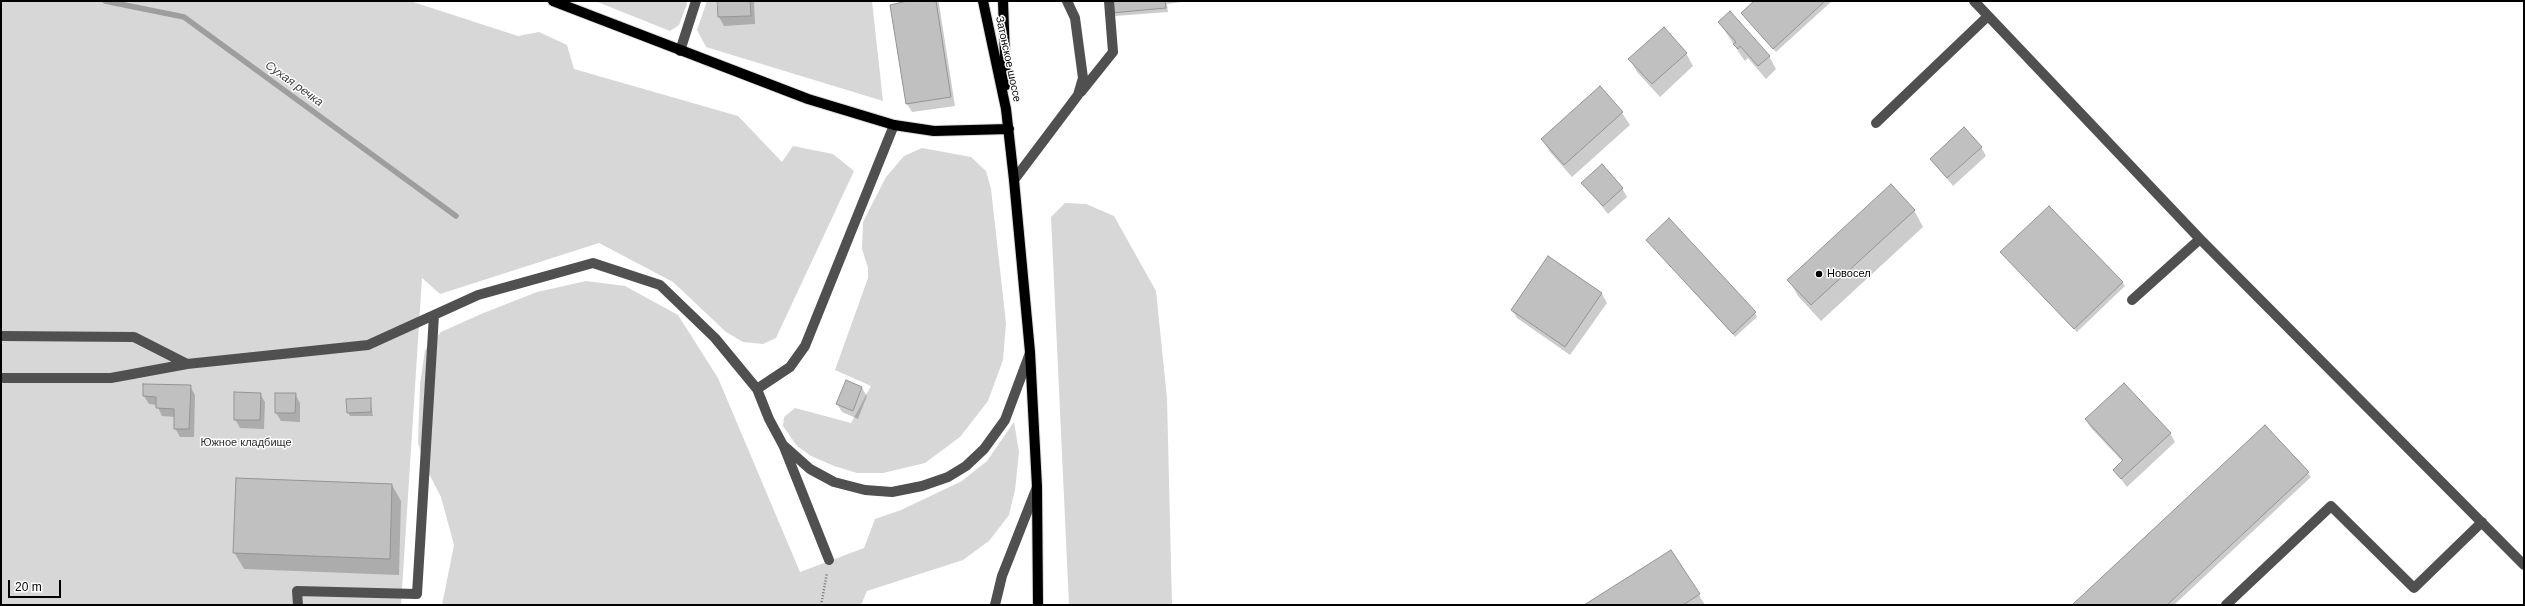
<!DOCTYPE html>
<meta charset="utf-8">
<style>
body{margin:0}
#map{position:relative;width:2525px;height:606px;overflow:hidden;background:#fff;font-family:Arial,sans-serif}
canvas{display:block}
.frame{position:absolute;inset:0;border:2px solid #000;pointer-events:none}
.scale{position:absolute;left:8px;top:580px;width:53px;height:18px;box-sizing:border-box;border:2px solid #000;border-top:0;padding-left:5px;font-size:12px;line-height:14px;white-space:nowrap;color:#000;-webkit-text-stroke:3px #fff;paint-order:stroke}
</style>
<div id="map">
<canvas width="2525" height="606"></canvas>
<div class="frame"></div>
<div class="scale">20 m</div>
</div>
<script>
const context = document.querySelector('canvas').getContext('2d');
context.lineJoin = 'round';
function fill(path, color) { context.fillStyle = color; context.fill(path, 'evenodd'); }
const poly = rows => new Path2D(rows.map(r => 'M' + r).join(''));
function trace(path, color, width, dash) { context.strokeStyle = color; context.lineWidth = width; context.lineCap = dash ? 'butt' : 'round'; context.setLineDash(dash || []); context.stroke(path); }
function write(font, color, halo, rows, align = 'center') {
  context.font = font + ' Arial,sans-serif'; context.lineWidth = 3; context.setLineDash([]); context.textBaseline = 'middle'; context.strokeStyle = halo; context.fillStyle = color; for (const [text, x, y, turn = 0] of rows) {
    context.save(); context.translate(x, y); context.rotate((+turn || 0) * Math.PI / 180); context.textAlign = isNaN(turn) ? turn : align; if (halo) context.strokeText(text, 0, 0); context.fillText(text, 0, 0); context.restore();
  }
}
fill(poly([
 [1,1,410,1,518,36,539,32,567,45,574,69,738,116,782,162,793,146,833,154,854,171,776,338,763,344,743,342,726,332,673,282,599,243,440,294,422,278,401,605,1,605],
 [595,1,686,1,687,4,679,25,670,31],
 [707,1,716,1,718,17,751,16,750,1,872,1,883,101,706,47,697,30],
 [922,148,971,157,986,171,991,189,1006,323,1003,360,988,401,960,437,925,463,883,473,857,473,834,466,811,456,797,446,783,426,784,417,795,408,851,423,871,386,835,370,868,278,868,268,862,249,863,222,886,177,904,156],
 [1065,203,1086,204,1114,216,1156,291,1167,398,1172,605,1069,605,1051,217],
 [586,281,625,286,678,315,718,378,800,572,864,548,875,519,901,510,962,481,987,461,1014,422,1019,452,1015,490,1009,515,989,541,963,560,867,591,861,605,442,605,454,545,441,497,427,470,418,443,420,385,425,350,441,332,481,314,537,292]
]), '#d7d7d7');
fill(poly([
 [718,1,754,1,755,24,724,26,719,17],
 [908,1,938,1,939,4,955,106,912,112,907,104],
 [1111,1,1190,1,1167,4,1168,12,1115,16],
 [1756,1,1832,1,1776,52,1742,14],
 [1719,22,1769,56,1776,69,1766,79,1748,58,1745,61,1742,57],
 [1686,53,1693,66,1660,97,1637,72,1630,59],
 [1622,113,1630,125,1572,177,1550,152,1542,139],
 [1981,147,1986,156,1953,186,1931,159],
 [1583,183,1622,188,1627,197,1608,214],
 [1914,210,1923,227,1821,321,1798,296,1789,280],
 [1647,240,1755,313,1757,317,1735,337],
 [2002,252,2122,282,2125,286,2077,332],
 [1549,257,1602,294,1607,303,1570,355,1517,318,1512,310],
 [847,381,862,388,867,396,858,419,842,412,837,404],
 [190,386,195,395,194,437,180,437,175,428,175,417,162,416,157,405,149,404,144,396],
 [260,394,265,402,264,429,240,428,235,419],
 [295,394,300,403,300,422,281,421,276,413],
 [370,399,373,416,350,416,348,412],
 [2086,420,2170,433,2175,442,2127,487,2114,470,2123,462,2091,428],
 [2265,426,2311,477,2174,605,2074,605],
 [392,485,401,501,399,575,244,569,234,552],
 [1699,595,1705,605,1586,605]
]), '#0003');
trace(poly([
 [105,1,184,17,456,216]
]), '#9e9e9e', 5.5);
const building = poly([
 [717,1,750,1,751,16,718,17,717,1],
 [907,1,936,1,951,97,906,104,890,5,907,1],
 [1110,1,1165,1,1166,8,1111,13,1110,1],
 [1754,1,1825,1,1773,49,1741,13,1754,1],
 [1730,11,1770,56,1758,66,1740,46,1738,49,1733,44,1736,42,1718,22,1730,11],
 [1664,27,1687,53,1652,84,1628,59,1664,27],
 [1600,86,1623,112,1564,165,1541,139,1600,86],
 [1964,127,1982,147,1947,178,1930,159,1964,127],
 [1602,164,1623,188,1603,206,1581,183,1602,164],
 [1891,184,1915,210,1811,305,1787,280,1891,184],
 [2049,206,2123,282,2074,329,2000,252,2049,206],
 [1669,218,1756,312,1733,334,1646,240,1669,218],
 [1548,256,1602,293,1565,347,1511,310,1548,256],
 [846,380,862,387,853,411,836,404,846,380],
 [2124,383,2171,433,2121,479,2113,470,2123,460,2085,419,2124,383],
 [143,384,191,385,189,429,174,429,174,409,156,408,156,397,143,396,143,384],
 [234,392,261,393,260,420,234,420,234,392],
 [275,393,296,393,295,413,275,413,275,393],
 [371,398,371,412,347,413,346,399,371,398],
 [2265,425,2309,472,2167,605,2072,605,2265,425],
 [236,478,392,484,390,559,233,553,236,478],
 [1671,550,1700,594,1683,605,1584,605,1671,550]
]);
fill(building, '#c0c0c0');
trace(building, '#949494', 1);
const major = poly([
 [553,1,808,99,894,125,934,131,1009,129],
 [983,1,1006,109,1014,180,1030,352,1037,487,1038,605],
 [1003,1,1006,85]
]);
trace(major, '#dbdbdb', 12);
trace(poly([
 [821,605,827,573]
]), '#727272', 2.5, [1, 2]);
trace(poly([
 [1974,1,2200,239,2524,565],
 [680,51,696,1],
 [1081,92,1113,52,1109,1],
 [1876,123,1988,16],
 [1014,180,1078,95,1083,78,1075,18,1067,1],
 [2132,300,2200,239],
 [1,336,134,337,187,364],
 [1,378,111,378,187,364,368,345,478,295,593,263,660,285,715,338,757,389,769,419,783,445,810,469,834,482,865,490,892,492,922,486,948,477,966,466,984,449,1005,420,1030,353],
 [757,389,790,367,805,346,894,125],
 [784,447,829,560],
 [298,605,297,591,417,594,434,315],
 [995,605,1002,576,1037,487],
 [2226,605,2331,506,2414,588,2482,522]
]), '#505050', 10);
trace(major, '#000', 10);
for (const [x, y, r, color] of [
 [1819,274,4,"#000"]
]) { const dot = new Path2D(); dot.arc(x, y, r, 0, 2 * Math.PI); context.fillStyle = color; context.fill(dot); trace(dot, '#fff', 1.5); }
write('11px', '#000', '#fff', [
 ["Затонское шоссе",1008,59,78]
]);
write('11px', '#000', '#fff', [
 ["Новосел",1827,274]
], 'left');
write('11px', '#2e2e2e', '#fff', [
 ["Южное кладбище",246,443]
]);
write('italic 12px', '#3f3f3f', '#fff', [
 ["Сухая речка",294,84,36]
]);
</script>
